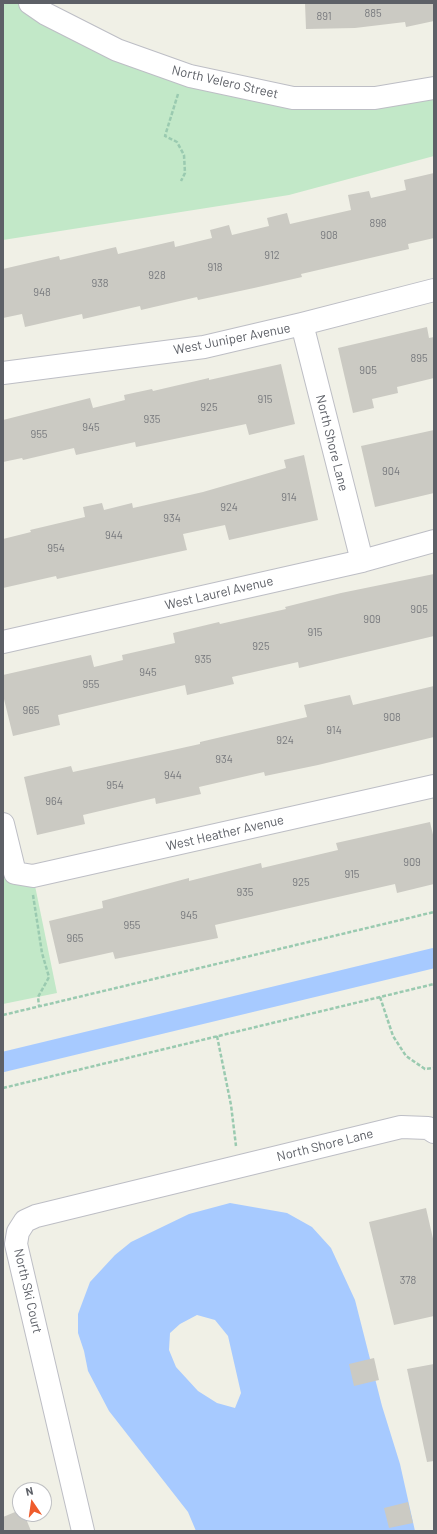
<!DOCTYPE html>
<style>
body{margin:0}
#map{position:relative;width:437px;height:1534px;overflow:hidden;background:#f0f0e6;font-family:Barlow,sans-serif}
canvas{display:block}
.frame{position:absolute;inset:0;border:4px solid #5d6067;pointer-events:none}
.north{position:absolute;left:12px;top:1482px;width:40px;height:40px;box-sizing:border-box;background:#fff;border:1px solid #bebfc2;border-radius:50%;rotate:347deg;font-size:11px;font-weight:700;line-height:16px;text-align:center;color:#5d6067}
.north::after{content:'';display:block;margin:auto;width:14px;height:18px;background:#ef5c2c;clip-path:polygon(50% 0,100% 100%,50% 72%,0 100%)}
</style>
<div id="map">
<canvas width="437" height="1534"></canvas>
<div class="frame"></div>
<div class="north">N</div>
</div>
<script>
const context = document.querySelector('canvas').getContext('2d');
context.lineJoin = 'round';
function fill(path, color) { context.fillStyle = color; context.fill(path, 'evenodd'); }
const poly = rows => new Path2D(rows.map(r => 'M' + r).join(''));
function trace(path, color, width, dash) { context.strokeStyle = color; context.lineWidth = width; context.lineCap = dash ? 'butt' : 'round'; context.setLineDash(dash || []); context.stroke(path); }
function write(font, color, halo, rows, align = 'center') {
  context.font = font + ' Barlow,sans-serif'; context.lineWidth = 3; context.setLineDash([]); context.textBaseline = 'middle'; context.strokeStyle = halo; context.fillStyle = color; for (const [text, x, y, turn = 0] of rows) {
    context.save(); context.translate(x, y); context.rotate((+turn || 0) * Math.PI / 180); context.textAlign = isNaN(turn) ? turn : align; if (halo) context.strokeText(text, 0, 0); context.fillText(text, 0, 0); context.restore();
  }
}
fill(poly([
 [3,3,30,3,117,50,287,97,434,88,434,156,289,195,3,240],
 [3,821,15,873,33,876,57,993,3,1004]
]), '#c2e8c8');
fill(poly([
 [230,1203,287,1213,312,1227,331,1248,355,1300,382,1406,400,1464,415,1531,196,1531,188,1512,109,1411,88,1371,84,1351,78,1333,78,1314,90,1282,115,1255,131,1242,189,1214],
 [197,1315,215,1320,228,1336,241,1393,235,1408,217,1403,198,1391,176,1367,169,1350,170,1333,180,1324]
]), '#a7caff');
trace(poly([
 [3,1062,434,958]
]), '#a7caff', 20);
fill(poly([
 [305,3,434,3,434,21,406,27,405,22,355,28,306,29],
 [434,173,434,238,408,244,409,249,301,274,302,277,254,288,198,300,197,297,141,310,140,306,83,319,82,314,25,327,22,314,3,318,3,269,59,256,60,260,116,247,118,254,174,241,175,247,212,238,210,230,229,225,232,235,269,226,267,218,287,213,290,224,351,210,348,195,369,191,371,198,406,190,404,180],
 [427,327,429,338,434,337,434,378,397,387,398,393,372,399,374,408,353,413,338,348],
 [281,364,295,424,249,435,246,424,136,447,135,442,76,455,74,448,23,460,22,458,3,462,3,420,90,398,93,408,125,400,124,395,152,389,153,391,209,378,209,380],
 [434,430,434,493,375,507,361,446],
 [304,455,318,520,229,540,225,525,183,534,187,550,57,579,56,576,3,588,3,539,31,532,30,530,85,517,83,507,102,503,104,510,132,503,133,508,203,492,286,468,284,460],
 [434,574,434,636,299,668,298,662,232,677,234,684,187,695,185,685,58,715,60,725,13,736,3,695,3,675,91,655,94,667,123,660,122,655,175,643,173,633,219,622,220,624,286,609,285,607,341,593],
 [434,686,434,737,318,765,265,776,264,772,199,787,201,794,156,804,155,798,83,815,85,824,37,835,24,777,71,766,73,772,200,744,200,742,307,717,304,705,350,695,353,705],
 [430,822,434,839,434,884,397,893,395,884,215,925,218,938,115,959,113,952,59,964,49,921,103,908,102,901,189,878,189,881,261,863,262,868,338,850,336,843],
 [426,1208,434,1243,434,1316,394,1325,369,1222],
 [374,1358,379,1380,354,1386,349,1364],
 [434,1364,434,1461,427,1462,407,1369],
 [408,1502,413,1523,389,1528,384,1508],
 [20,1510,20,1514,24,1514,31,1531,3,1531,3,1517]
]), '#cbcac3');
const minor = poly([
 [30,3,46,14,117,50,190,76,293,98,375,98,434,88],
 [302,324,362,561],
 [3,373,204,347,302,324,434,290],
 [3,642,362,561,434,541],
 [3,824,15,873,33,876,434,786],
 [83,1531,16,1244,18,1232,25,1221,36,1216,401,1127,428,1128,434,1132]
]);
trace(minor, '#bdbec5', 24);
trace(poly([
 [178,94,165,136,177,142,184,155,185,173,181,181],
 [33,895,42,953,49,977,38,997,39,1006],
 [380,997,393,1036,406,1056,425,1069,434,1068],
 [3,1015,434,912],
 [217,1036,231,1105,236,1146],
 [3,1088,434,984]
]), '#9acab0', 2.5, [4, 2]);
trace(minor, '#fff', 22);
write('11px', '#787a7e', null, [
 ["885",373,13],
 ["891",324,16],
 ["898",378,223],
 ["908",329,235],
 ["912",272,255],
 ["918",215,267],
 ["928",157,275],
 ["938",100,283],
 ["948",42,292],
 ["895",419,358],
 ["905",368,370],
 ["915",265,399],
 ["925",209,407],
 ["935",152,419],
 ["945",91,427],
 ["955",39,434],
 ["904",391,471],
 ["914",289,497],
 ["924",229,507],
 ["934",172,518],
 ["944",114,535],
 ["954",56,548],
 ["905",419,609],
 ["909",372,619],
 ["915",315,632],
 ["925",261,646],
 ["935",203,659],
 ["945",148,672],
 ["955",91,684],
 ["965",31,710],
 ["908",392,717],
 ["914",334,730],
 ["924",285,740],
 ["934",224,759],
 ["944",173,775],
 ["954",115,785],
 ["964",54,801],
 ["909",412,862],
 ["915",352,874],
 ["925",301,882],
 ["935",245,892],
 ["945",189,915],
 ["955",132,925],
 ["965",75,938],
 ["378",408,1280]
]);
write('13px', '#5d6067', '#fff', [
 ["North Velero Street",225,82,13],
 ["West Juniper Avenue",232,339,-11],
 ["North Shore Lane",332,443,76],
 ["West Laurel Avenue",219,593,-13],
 ["West Heather Avenue",225,833,-13],
 ["North Shore Lane",325,1145,-14],
 ["North Ski Court",28,1291,77]
]);
</script>
